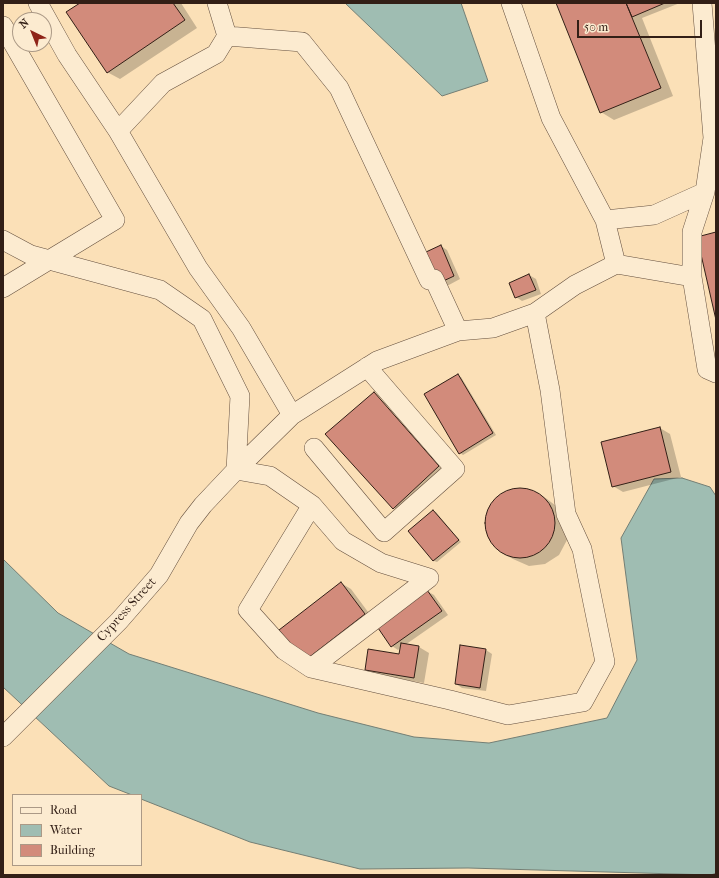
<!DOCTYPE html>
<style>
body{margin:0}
#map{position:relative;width:719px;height:878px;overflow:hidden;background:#fbe0b7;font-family:"IM FELL French Canon",serif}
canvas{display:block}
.frame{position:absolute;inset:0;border:4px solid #321f16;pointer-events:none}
.legend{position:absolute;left:12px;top:794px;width:130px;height:72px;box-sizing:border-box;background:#fcebd0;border:1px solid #ab9986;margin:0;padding:5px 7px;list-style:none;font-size:12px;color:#321f16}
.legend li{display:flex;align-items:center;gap:8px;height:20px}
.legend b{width:20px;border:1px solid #ab9986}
.north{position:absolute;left:12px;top:12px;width:40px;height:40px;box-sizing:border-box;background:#fcebd0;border:1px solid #ab9986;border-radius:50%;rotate:317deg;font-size:11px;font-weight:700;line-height:16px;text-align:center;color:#321f16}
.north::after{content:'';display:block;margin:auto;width:14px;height:18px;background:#8f2418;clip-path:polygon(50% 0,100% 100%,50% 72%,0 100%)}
.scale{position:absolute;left:577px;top:20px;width:125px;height:18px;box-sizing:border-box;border:2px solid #321f16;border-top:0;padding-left:5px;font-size:12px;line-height:14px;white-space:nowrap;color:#321f16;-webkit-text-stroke:3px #fcebd0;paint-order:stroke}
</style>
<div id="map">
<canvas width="719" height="878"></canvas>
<div class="frame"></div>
<ul class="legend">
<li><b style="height:5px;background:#fcebd0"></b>Road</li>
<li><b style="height:11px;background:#9fbdb2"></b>Water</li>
<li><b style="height:11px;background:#d28b7b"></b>Building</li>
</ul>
<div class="north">N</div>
<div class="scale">50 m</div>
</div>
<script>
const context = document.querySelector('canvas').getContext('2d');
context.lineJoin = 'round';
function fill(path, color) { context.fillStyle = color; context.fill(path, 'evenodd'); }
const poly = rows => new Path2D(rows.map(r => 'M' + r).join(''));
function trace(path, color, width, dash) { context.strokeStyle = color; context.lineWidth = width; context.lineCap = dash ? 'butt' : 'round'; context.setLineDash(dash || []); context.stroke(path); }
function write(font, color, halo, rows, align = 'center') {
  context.font = font + ' "IM FELL French Canon",serif'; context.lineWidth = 3; context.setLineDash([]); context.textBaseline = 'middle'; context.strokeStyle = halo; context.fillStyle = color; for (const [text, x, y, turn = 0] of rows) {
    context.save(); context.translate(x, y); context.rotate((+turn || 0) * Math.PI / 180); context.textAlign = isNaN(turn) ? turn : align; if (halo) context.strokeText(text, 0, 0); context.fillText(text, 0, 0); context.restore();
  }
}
const water = poly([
 [345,3,461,3,488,81,442,96,345,3],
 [682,478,710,487,716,496,716,873,711,875,468,868,360,869,250,842,141,799,141,795,132,795,109,786,3,687,3,559,58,613,129,654,318,713,414,737,489,743,607,718,637,660,621,538,654,479,682,478]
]);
fill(water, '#9fbdb2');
trace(water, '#737e74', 1);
fill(poly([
 [82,3,181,3,197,28,120,79,107,72],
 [557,3,680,3,642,18,673,96,614,120,601,112],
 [441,246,447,250,460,279,447,286,440,282],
 [529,275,536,279,541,294,522,301,516,297],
 [458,375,461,377,496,435,463,455,460,453],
 [374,393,377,395,442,468,397,510,327,434],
 [660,428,670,434,681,477,623,492,613,486],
 [517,489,533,491,547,499,560,509,567,524,567,540,559,555,545,564,529,566,513,559,500,552,489,539,485,523,490,507,501,494],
 [434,511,436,512,461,542,437,562,434,561,409,531],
 [341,583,351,589,374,620,304,661],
 [427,591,434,595,448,615,405,645,419,647,429,653,424,683,376,675,366,670,400,655,401,647,398,650,392,646],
 [461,647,486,650,492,654,486,691,462,688,456,684]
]), '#0003');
const building = poly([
 [80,3,173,3,185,20,107,73,66,12,80,3],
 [556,3,626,3,661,88,600,113,556,3],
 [626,3,665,3,632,17,626,3],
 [716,232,716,320,697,237,716,232],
 [441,245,454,276,439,283,426,252,441,245],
 [529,274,536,290,515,298,509,283,529,274],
 [458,374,493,433,459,454,424,394,458,374],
 [374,392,439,466,393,509,325,434,374,392],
 [660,427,671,472,612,487,601,442,660,427],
 '485 523a35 35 0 1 1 70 0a35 35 0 1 1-70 0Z',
 [433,510,459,540,433,561,408,531,433,510],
 [341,582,365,614,303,662,279,630,341,582],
 [427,590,442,611,391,647,376,625,427,590],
 [401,643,419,646,414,678,365,670,368,649,399,654,401,643],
 [460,645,486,649,480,688,455,684,460,645]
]);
fill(building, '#d28b7b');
trace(building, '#321f16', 1);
const minor = poly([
 [38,3,67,55,118,131,198,268,241,328,292,415],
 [217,3,227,36,302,42,339,88,429,280,434,279,458,331],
 [511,3,551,118,605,220,654,215,705,192],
 [3,26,115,220,3,288],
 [118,131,163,83,216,54,227,36],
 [605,220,616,264],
 [3,240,31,255,160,290,202,319,240,396,236,470],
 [692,277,707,369,716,373],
 [314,448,384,532,455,469,367,367],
 [236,470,270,476,312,505,343,541,381,563,429,578],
 [312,505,248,610,284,650,311,668,429,578],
 [311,668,450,700,508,715,583,702,605,662,582,549,566,514,550,390,535,313],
 [3,737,119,621,159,575,189,523,203,505,236,470,292,415,377,361,458,331,493,328,535,313,575,285,616,264,692,277,692,232,705,192,713,138,702,3]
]);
trace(minor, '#644f3e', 20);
trace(minor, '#fcebd0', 19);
write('13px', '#321f16', '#fcebd0', [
 ["Cypress Street",127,610,-48]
]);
</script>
